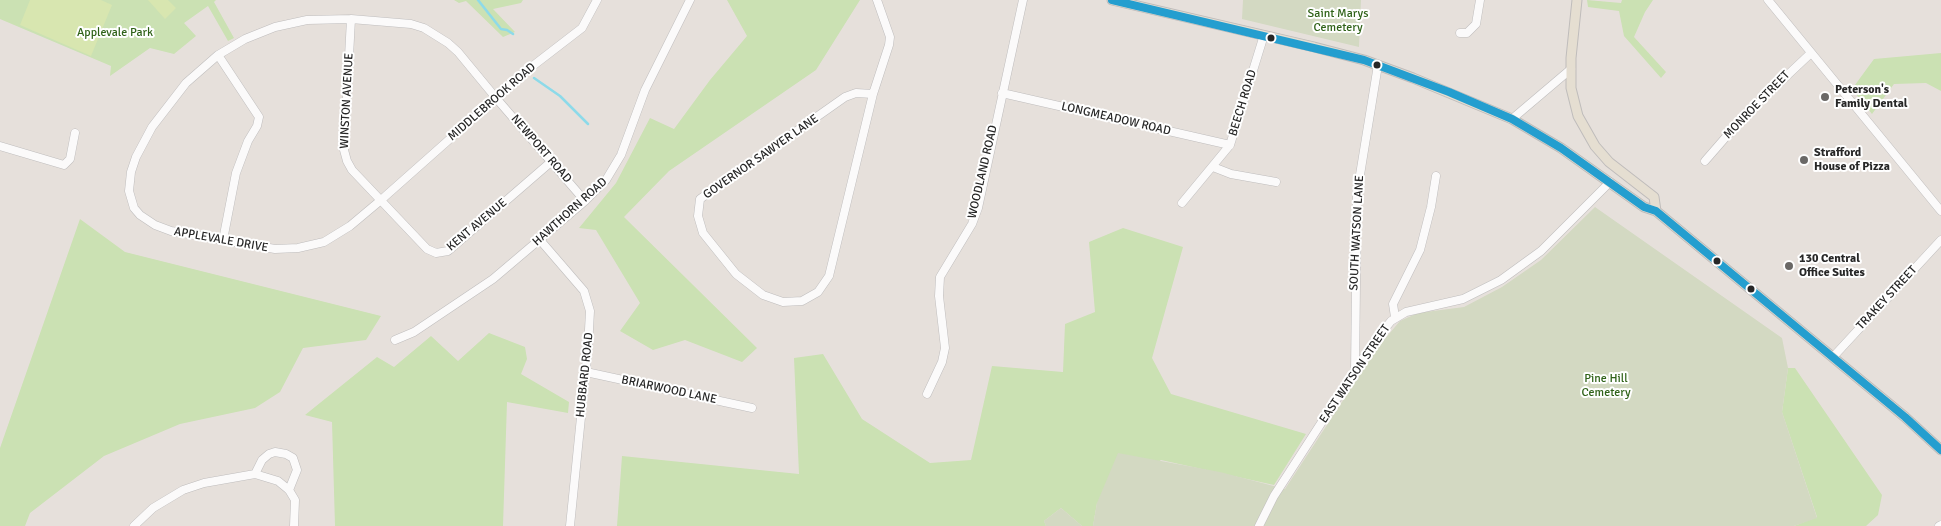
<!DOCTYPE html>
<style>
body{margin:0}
canvas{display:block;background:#e6e0db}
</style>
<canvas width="1941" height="526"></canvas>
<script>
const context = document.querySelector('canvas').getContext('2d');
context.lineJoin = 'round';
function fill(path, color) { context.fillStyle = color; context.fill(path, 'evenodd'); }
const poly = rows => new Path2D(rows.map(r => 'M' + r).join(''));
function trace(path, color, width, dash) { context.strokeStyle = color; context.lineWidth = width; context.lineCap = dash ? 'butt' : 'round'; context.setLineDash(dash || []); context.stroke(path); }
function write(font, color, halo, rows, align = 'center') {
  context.font = font + ' Signika,sans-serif'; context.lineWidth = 4; context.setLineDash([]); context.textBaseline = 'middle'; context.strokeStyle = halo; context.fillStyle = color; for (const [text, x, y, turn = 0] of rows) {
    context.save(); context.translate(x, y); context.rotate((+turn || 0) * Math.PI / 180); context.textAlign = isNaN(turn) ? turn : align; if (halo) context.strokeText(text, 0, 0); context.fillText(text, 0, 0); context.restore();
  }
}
fill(poly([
 [0,0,216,0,214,2,234,38,228,41,208,6,184,23,196,36,174,54,150,48,110,76,111,66,0,19],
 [454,0,523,0,521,3,493,9,515,32,503,37,466,1,459,3],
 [727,0,860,0,816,70,669,171,624,217,757,348,742,362,685,340,653,350,620,331,640,303,596,230,579,228,616,183,650,118,674,129,710,80,747,36],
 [1587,0,1621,3,1622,0,1653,0,1645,12,1634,37,1666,72,1661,78,1624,36,1619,11,1588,7],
 [1941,53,1941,91,1926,83,1894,84,1872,114,1852,89,1874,59],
 [80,219,125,252,381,316,366,340,303,348,280,392,255,408,180,424,104,456,30,513,25,526,0,526,0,448],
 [1123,228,1183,247,1152,358,1171,394,1306,434,1274,485,1161,460,1097,503,1093,526,1082,526,1061,508,1044,521,1046,526,617,526,622,456,799,474,794,358,823,354,862,419,930,463,971,460,992,366,1063,372,1065,324,1095,312,1089,242],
 [489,333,525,347,527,359,521,374,569,402,568,413,507,402,503,526,335,526,332,422,305,415,377,357,394,367,431,336,458,361],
 [1788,368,1795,368,1882,495,1878,515,1866,526,1794,526,1817,517,1782,412]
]), '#cbe1b3');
fill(poly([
 [1243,0,1361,0,1359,47,1242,19],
 [1595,207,1782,338,1788,368,1782,412,1817,518,1794,526,1093,526,1097,503,1118,453,1220,472,1285,489,1378,347,1400,321,1418,313,1464,307,1502,287,1541,260],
 [1061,508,1082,526,1046,526,1044,521]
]), '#d3d9c2');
fill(poly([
 [30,0,101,0,112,5,91,56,20,25],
 [148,0,168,0,176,8,165,19]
]), '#d8e6b0');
trace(poly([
 [478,0,501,29,507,30,513,34],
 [534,78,560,96,588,124]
]), '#8ddae9', 2.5);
const minor = poly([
 [1768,0,1941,211],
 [351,19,344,150,347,161,352,170,427,249,436,253,448,251,552,161],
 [1460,33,1467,33,1476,24,1480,0],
 [218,55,259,117,257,126,248,141,236,173,223,240],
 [1002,93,1230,145],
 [873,94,856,93,845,97,700,199,698,216,703,233,736,274,763,295,783,302,802,301,818,292,829,276,873,94,889,45,890,37,877,0],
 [1512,119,1571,69],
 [0,146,64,165,70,159,75,133],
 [1705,161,1745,115,1811,53],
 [1213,167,1231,174,1276,182],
 [585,201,496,98,458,52,448,43,424,28,411,24,351,19,307,20,275,27,245,39,218,55,186,83,152,127,136,157,131,172,129,191,134,208,140,215,155,225,171,231,275,249,298,248,324,242,350,226,381,200,496,98,521,75,582,28,597,0],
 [1182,203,1230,145,1264,35],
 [540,240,584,291,590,311,588,348,570,526],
 [1395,317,1393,304,1420,250,1431,207,1436,176],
 [395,340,414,332,493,279,585,201,606,180,621,155,645,90,690,0],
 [1833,357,1941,240],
 [586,372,752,408],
 [1355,373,1357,193,1378,65],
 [927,394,942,362,945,348,939,296,940,277,972,224,978,208,1023,0],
 [255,474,262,460,269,454,275,452,286,454,293,458,297,470,289,490],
 [134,526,153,508,183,490,204,483,255,474,278,481,289,490,295,500,294,526],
 [1259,526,1274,496,1371,346,1391,321,1406,312,1463,299,1501,280,1541,251,1610,182],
 [1939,526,1941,525]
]);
const major = poly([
 [1112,0,1314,47,1364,60,1413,78,1512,119,1561,148,1644,207,1656,211],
 [1577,0,1571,58,1571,88,1578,116,1595,146,1609,162,1654,197,1656,211,1905,417,1941,450]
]);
trace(minor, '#bfbdbd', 9);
trace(major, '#bfbcbb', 11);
trace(minor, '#fbfafa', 8);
trace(major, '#e5ded1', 9);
trace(poly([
 [1112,0,1364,60,1449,92,1512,119,1561,148,1644,207,1656,211,1905,417,1941,450]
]), '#249ecf', 8);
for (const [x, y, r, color] of [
 [1271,38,4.5,"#272727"],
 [1377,65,4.5,"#272727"],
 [1825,97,5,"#6a6866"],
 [1804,160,5,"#6a6866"],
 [1717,261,4.5,"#272727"],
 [1789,266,5,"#6a6866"],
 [1751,289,4.5,"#272727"]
]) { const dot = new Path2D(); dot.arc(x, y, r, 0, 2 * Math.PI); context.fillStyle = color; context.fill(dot); trace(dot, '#fff', 2); }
write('12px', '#2f6218', '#fff', [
 ["Saint Marys",1338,14],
 ["Cemetery",1338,28],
 ["Applevale Park",115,33],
 ["Pine Hill",1606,379],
 ["Cemetery",1606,393]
]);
write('bold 12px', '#272727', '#fff', [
 ["Peterson's",1835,90],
 ["Family Dental",1835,104],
 ["Strafford",1814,153],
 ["House of Pizza",1814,167],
 ["130 Central",1799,259],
 ["Office Suites",1799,273]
], 'left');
write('12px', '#272727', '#fff', [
 ["WINSTON AVENUE",347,101,-87],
 ["MIDDLEBROOK ROAD",492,102,-41],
 ["BEECH ROAD",1243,103,-73],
 ["MONROE STREET",1757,105,-46],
 ["LONGMEADOW ROAD",1116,119,13],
 ["NEWPORT ROAD",541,149,49],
 ["GOVERNOR SAWYER LANE",761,157,-35],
 ["WOODLAND ROAD",983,172,-77],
 ["HAWTHORN ROAD",570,212,-42],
 ["KENT AVENUE",477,225,-40],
 ["SOUTH WATSON LANE",1357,233,-87],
 ["APPLEVALE DRIVE",221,240,10],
 ["TRAKEY STREET",1887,298,-47],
 ["EAST WATSON STREET",1355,374,-56],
 ["HUBBARD ROAD",585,375,-84],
 ["BRIARWOOD LANE",669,390,12]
]);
</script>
